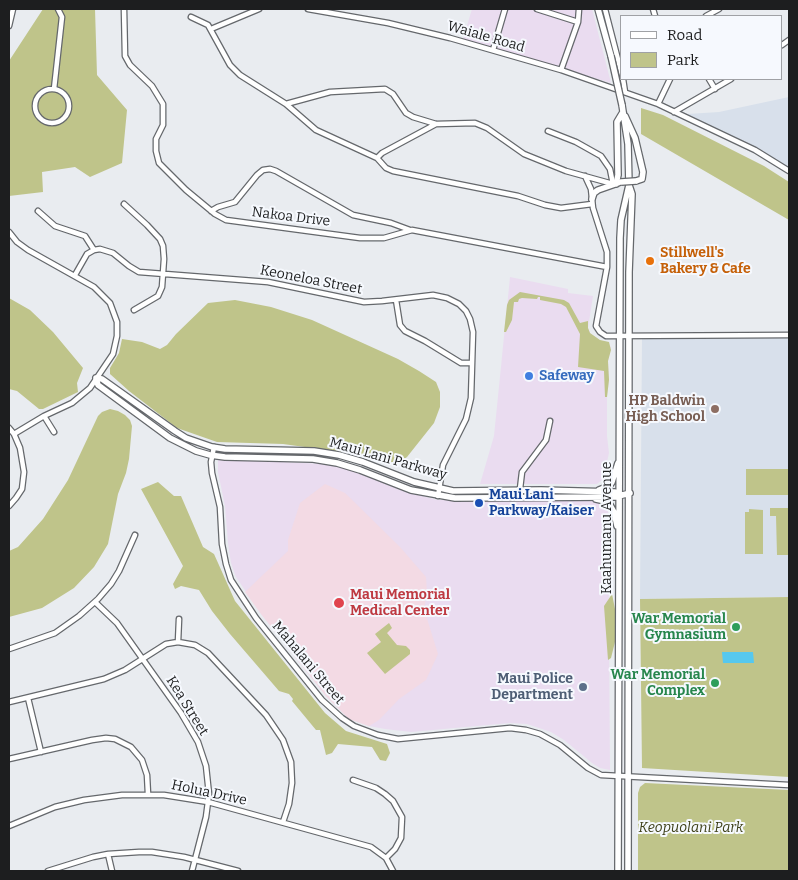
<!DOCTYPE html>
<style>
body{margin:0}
#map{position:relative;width:798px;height:880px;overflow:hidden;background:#e9ecf0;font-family:Bitter,serif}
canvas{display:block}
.frame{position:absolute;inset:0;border:10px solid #1d1e1f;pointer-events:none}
.legend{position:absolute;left:620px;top:15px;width:162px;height:65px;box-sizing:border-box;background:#f6f9fe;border:1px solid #9fa1a5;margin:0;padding:6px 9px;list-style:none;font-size:15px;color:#1d1e1f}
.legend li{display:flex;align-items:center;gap:10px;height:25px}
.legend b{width:25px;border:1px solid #9fa1a5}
</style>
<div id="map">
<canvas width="798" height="880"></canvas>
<div class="frame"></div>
<ul class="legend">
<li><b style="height:6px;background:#fff"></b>Road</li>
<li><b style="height:14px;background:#bfc48a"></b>Park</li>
</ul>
</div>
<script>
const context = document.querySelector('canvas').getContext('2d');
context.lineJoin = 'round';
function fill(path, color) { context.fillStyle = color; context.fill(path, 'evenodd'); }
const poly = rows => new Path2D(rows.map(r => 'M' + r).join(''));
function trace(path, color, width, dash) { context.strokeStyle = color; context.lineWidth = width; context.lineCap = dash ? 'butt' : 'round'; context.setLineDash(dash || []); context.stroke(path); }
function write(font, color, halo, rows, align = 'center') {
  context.font = font + ' Bitter,serif'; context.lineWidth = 4; context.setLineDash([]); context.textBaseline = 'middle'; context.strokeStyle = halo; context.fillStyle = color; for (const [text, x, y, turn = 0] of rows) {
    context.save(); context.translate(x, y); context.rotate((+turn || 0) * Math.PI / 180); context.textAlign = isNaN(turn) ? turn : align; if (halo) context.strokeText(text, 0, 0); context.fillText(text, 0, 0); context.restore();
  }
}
fill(poly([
 [472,9,592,9,611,83,463,39],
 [510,277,568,289,568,293,593,296,588,328,592,337,596,341,611,347,608,361,609,380,607,395,607,436,609,453,603,479,597,484,480,484,494,436],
 [218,459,324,464,346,468,406,492,438,500,608,501,610,770,600,768,592,763,564,740,551,732,527,724,510,723,411,732,385,729,369,726,349,719,326,696,261,614,236,577,231,563,228,543,225,506,218,472]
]), '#eadcf0');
fill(poly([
 [789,97,789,170,687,114,719,112],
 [789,335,789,597,640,599,642,336]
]), '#d8e0eb');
fill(poly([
 [325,484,345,493,400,547,426,577,427,592,424,609,438,654,426,680,399,699,379,720,369,726,349,719,326,696,261,614,245,592,288,551,288,540,300,503]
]), '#f3dae4');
fill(poly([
 [43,9,95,9,97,75,127,110,122,163,90,177,75,167,42,172,43,192,9,196,9,61],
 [641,108,663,115,764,166,789,182,789,220,641,134],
 [520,292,564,300,569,303,580,323,588,321,588,328,590,333,600,340,609,342,611,350,608,361,609,380,607,397,605,397,604,371,578,367,580,334,566,307,561,304,540,300,540,297,538,297,537,299,522,298,519,299,518,302,514,302,512,320,506,332,504,332,507,305,509,300],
 [9,298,30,310,53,332,83,368,77,383,78,392,43,409,39,409,17,391,9,389],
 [235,300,271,307,312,320,398,359,419,371,436,382,440,392,440,407,434,423,407,457,399,463,390,462,370,456,283,444,217,442,177,428,129,391,110,374,110,368,119,353,122,339,142,342,160,349,167,345,176,334,208,303],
 [110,409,118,411,125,415,130,420,132,426,129,459,126,473,118,494,108,544,94,567,74,588,42,608,9,617,9,551,18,547,43,519,68,480,98,416,102,412],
 [746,469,789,469,789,495,746,495],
 [158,482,174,496,181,496,203,547,214,554,235,601,325,713,346,731,387,744,390,753,386,761,380,760,372,747,338,744,332,753,326,755,320,730,316,730,292,701,293,699,289,694,279,691,230,634,212,611,199,590,181,586,175,589,173,584,183,566,141,489],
 [770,508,789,508,789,555,777,555,776,516,770,516],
 [749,509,763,510,763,554,745,554,745,512,749,512],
 [612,594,615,609,615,642,611,658,608,660,604,606],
 [789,597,789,777,642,768,640,599],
 [389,623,392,628,387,633,397,645,406,646,410,650,410,654,385,674,367,653,381,642,375,634],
 [645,783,789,790,789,871,638,871,638,793,640,787]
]), '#bfc48a');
fill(poly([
 [722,652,753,652,754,663,723,663]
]), '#56c8ee');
const minor = poly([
 [124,9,125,56,130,65,152,86,163,104,163,125,156,139,156,151,159,163,186,190,215,214,226,220,360,238,384,238,412,230,607,267],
 [308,9,388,23,450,38,561,70,658,104,755,150,789,171],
 [537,9,578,22],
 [605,9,622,75],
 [653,9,655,16],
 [706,16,719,9],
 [191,17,208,25,230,65,240,75,286,104,330,92,385,89,393,94,406,113,413,117,436,124,475,123,487,128,524,154,566,171,613,184,610,169,601,156,576,142,548,131],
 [9,26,13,9],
 [211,29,259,9],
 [782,45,789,40],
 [493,50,505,9],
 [561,70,578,22,579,9],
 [623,79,625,92],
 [709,79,715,89],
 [54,89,62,17,58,9],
 '35 106a17 17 0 1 1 34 0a17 17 0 1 1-34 0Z',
 [286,104,316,130,377,158,386,168,393,171,518,196,545,205,561,208,592,204],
 [658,104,670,79],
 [674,112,731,79],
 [377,158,382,153,436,124],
 [585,176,591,189,593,208,607,252,607,267,596,326,600,332,606,336,610,336,789,335],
 [124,204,147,225,160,239,163,246,164,259,162,287,158,296,134,310],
 [38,211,55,226,85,236,94,250],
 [211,211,218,207,235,202,257,175,263,170,270,169,276,171,353,215,391,223,410,230],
 [9,232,17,242,28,250,94,287,110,303,117,322,117,336,113,354,90,388,72,403,44,416,14,434],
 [75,275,87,254,94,250,100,249,113,253,129,266,139,272,268,282,364,302,382,301,433,295,447,298,459,304,466,311,470,319,473,332,471,398,466,419,443,465,438,496],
 [396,300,400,325,405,331,425,341,461,363,472,363],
 [44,416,54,432],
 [9,428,14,434,20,448,24,472,22,489,16,498,9,506],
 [214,447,211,462,212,473,220,507,222,544,226,564,231,580,256,618,322,700,342,718,354,726,378,735,398,739,510,728,526,730,540,734,560,745,588,768,601,775,789,785],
 [519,497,522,472,546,440,550,421],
 [95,602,117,623,181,713,198,742,206,766,209,794,206,817,192,871],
 [178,642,179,619],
 [9,649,55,633,79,616,98,599,111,584,119,571,135,535],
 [28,698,41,752],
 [9,702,104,679,125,670,166,644,178,642,195,645,208,653,266,715,283,740,291,762,292,783,289,804,283,822],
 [9,759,92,740,106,738,115,739,131,747,142,760,147,775,148,794],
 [353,780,376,788,385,794,393,801,402,817,401,838,395,849,386,858],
 [9,826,55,807,84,800,122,795,164,795,208,802,371,847,386,858,393,871],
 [108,854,112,871],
 [48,871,93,857,108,854,139,852,152,852,184,857,238,871]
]);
const major = poly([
 [598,9,611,56],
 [622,105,628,144,629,185,632,194,629,272,628,871],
 [625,116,635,138,643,172,642,179,636,181],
 [616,184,618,175,617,122,623,112],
 [592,199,594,193,598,190,618,183],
 [96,378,98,385,170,438,196,451,210,455,225,457,313,459,337,463,360,470,411,490,455,498,615,497,630,493],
 [96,378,102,379,175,431,186,438,212,447,225,449,314,451,339,455,363,462,414,482,453,491,541,490,615,492,620,494],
 [599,490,609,486,612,482,618,463],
 [596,499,605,501,610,505,614,512,617,526],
 [618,871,620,238,621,220,629,185]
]);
trace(minor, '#65686c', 7);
trace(major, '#65686c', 8);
trace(minor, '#fff', 4.5);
trace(major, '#fff', 5.5);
const majorBridge = poly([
 [611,56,622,105],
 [621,182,636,181]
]);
trace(majorBridge, '#65686c', 8, []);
trace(majorBridge, '#fff', 5.5);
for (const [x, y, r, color] of [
 [650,261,5,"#e8710a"],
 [529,376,5,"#3f7fe0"],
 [715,409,5,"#8d6e63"],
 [479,503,5,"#1a4fb4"],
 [339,603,6,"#e0444e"],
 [736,627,5,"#2e9e5b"],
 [715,683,5,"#2e9e5b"],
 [583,687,5,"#5c6f8a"]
]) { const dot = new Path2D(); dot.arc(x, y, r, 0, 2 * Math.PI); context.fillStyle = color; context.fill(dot); trace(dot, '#f6f9fe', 2); }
write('14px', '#1d1e1f', '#f6f9fe', [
 ["Waiale Road",486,37,16],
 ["Nakoa Drive",291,217,7],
 ["Keoneloa Street",311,280,11],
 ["Maui Lani Parkway",388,459,16],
 ["Kaahumanu Avenue",607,528,-90],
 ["Mahalani Street",308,663,50],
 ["Kea Street",187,706,58],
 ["Holua Drive",209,793,12]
]);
write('bold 14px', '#c56008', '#f6f9fe', [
 ["Stillwell's",660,253],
 ["Bakery & Cafe",660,269]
], 'left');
write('bold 14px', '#366cbe', '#f6f9fe', [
 ["Safeway",539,376]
], 'left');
write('bold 14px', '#785e54', '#f6f9fe', [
 ["HP Baldwin",705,401],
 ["High School",705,417]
], 'right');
write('bold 14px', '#164399', '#f6f9fe', [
 ["Maui Lani",489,495],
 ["Parkway/Kaiser",489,511]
], 'left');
write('bold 14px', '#be3a42', '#f6f9fe', [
 ["Maui Memorial",350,595],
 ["Medical Center",350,611]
], 'left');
write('bold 14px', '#27864d', '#f6f9fe', [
 ["War Memorial",726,619],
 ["Gymnasium",726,635],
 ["War Memorial",705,675],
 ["Complex",705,691]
], 'right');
write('bold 14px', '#4e5e75', '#f6f9fe', [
 ["Maui Police",573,679],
 ["Department",573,695]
], 'right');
write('italic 14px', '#3e4019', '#f6f9fe', [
 ["Keopuolani Park",691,828]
]);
</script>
